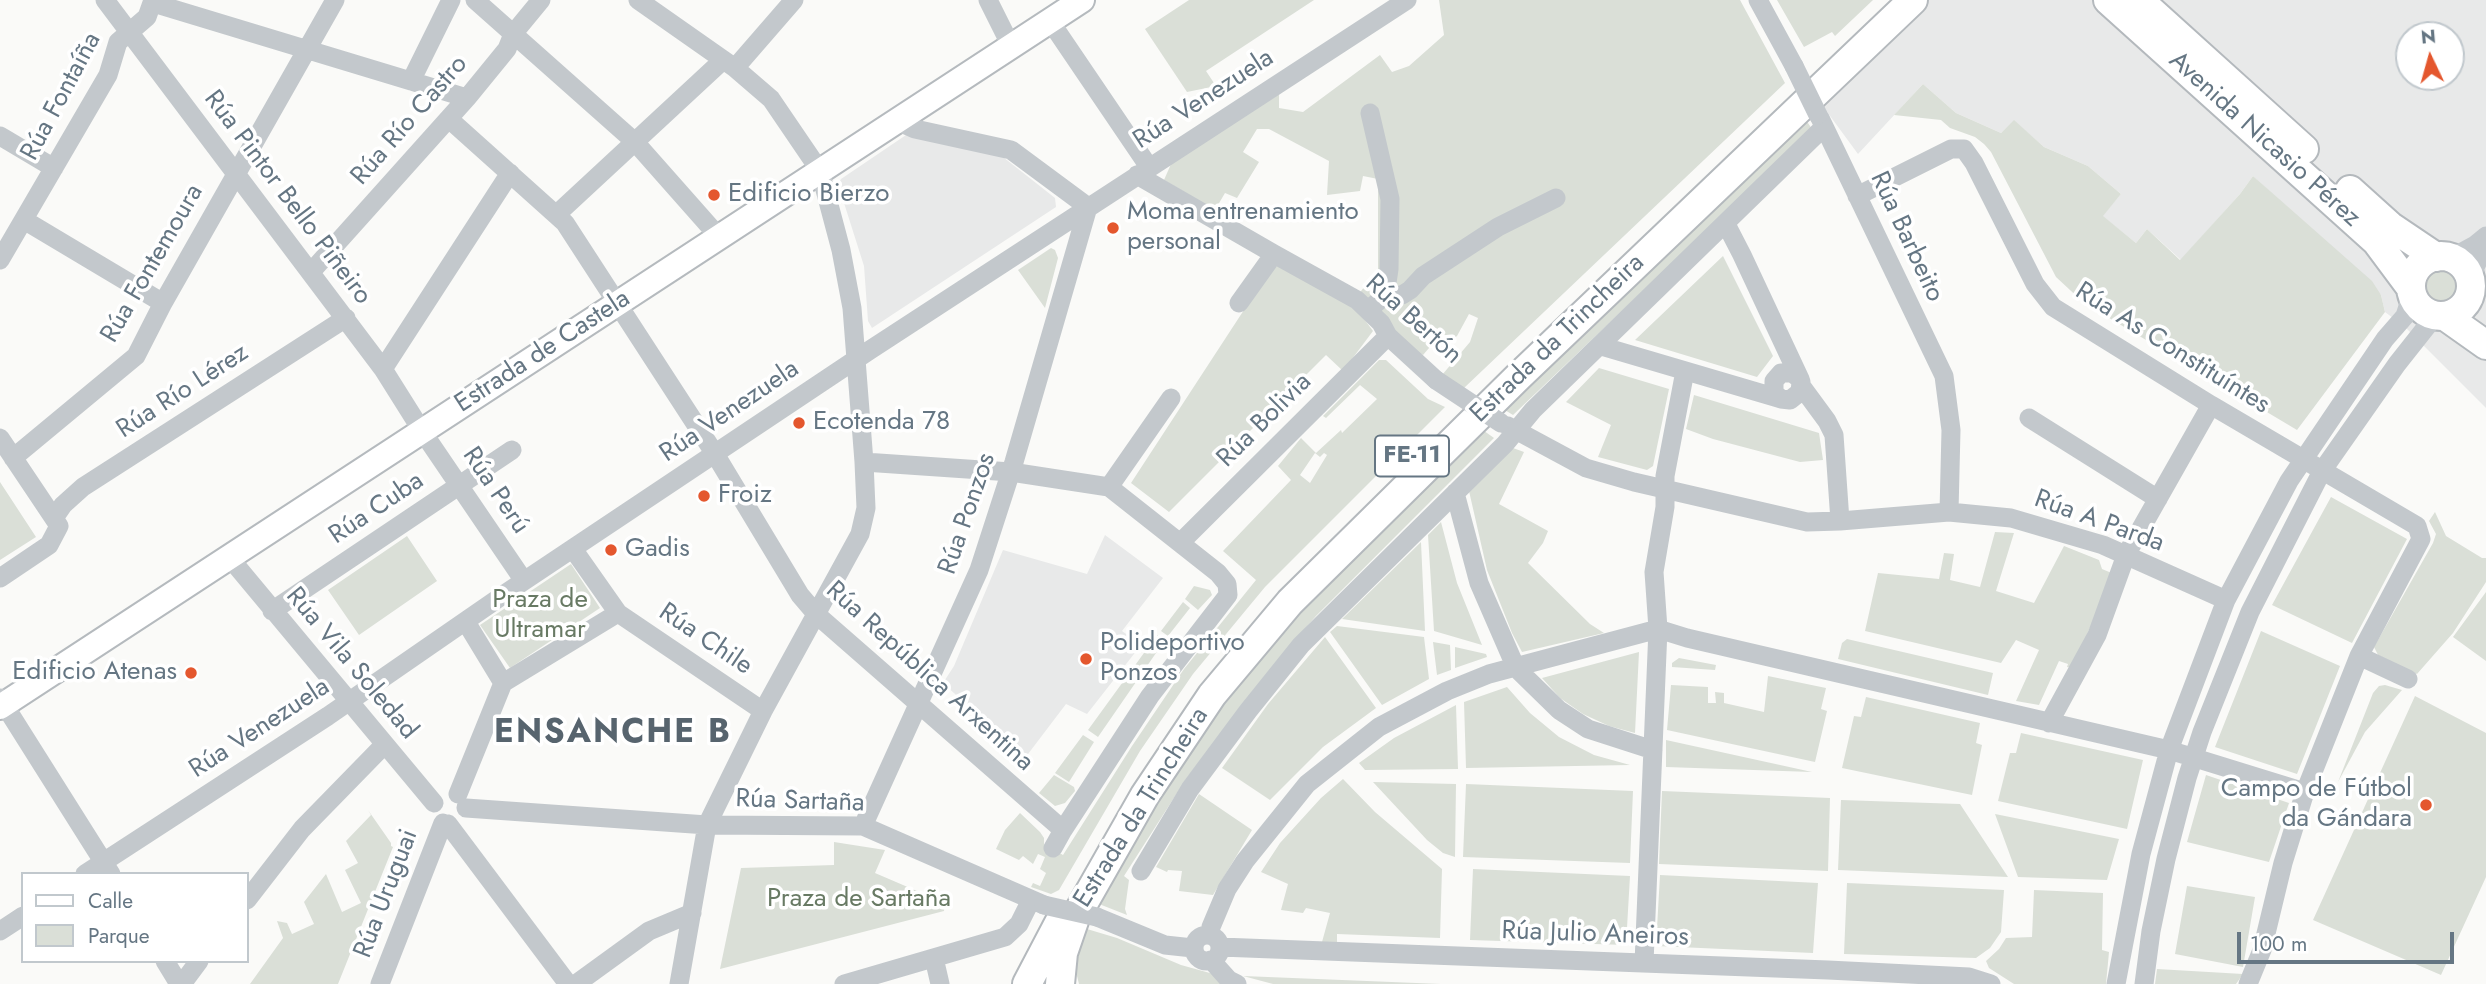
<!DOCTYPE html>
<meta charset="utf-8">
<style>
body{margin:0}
#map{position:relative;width:2486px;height:984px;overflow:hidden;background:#fafaf8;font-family:Jost,sans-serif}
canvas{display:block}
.legend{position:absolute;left:21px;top:872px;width:228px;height:91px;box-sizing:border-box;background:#fff;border:2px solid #c1c8cd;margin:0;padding:9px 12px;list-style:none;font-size:21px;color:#657683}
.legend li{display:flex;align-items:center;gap:14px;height:35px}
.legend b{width:35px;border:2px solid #c1c8cd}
.north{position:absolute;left:2395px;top:21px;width:70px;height:70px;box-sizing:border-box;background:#fff;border:2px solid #c1c8cd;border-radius:50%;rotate:355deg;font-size:19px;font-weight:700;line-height:28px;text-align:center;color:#657683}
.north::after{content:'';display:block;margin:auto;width:24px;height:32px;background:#e4572e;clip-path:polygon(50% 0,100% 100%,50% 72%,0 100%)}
.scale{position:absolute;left:2237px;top:932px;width:217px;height:32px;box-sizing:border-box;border:4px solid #657683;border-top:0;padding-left:9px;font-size:21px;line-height:24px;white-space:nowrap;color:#657683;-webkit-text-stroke:5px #fff;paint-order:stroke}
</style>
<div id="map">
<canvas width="2486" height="984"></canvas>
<ul class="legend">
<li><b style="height:9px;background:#fff"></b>Calle</li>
<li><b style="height:19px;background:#dadfd7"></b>Parque</li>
</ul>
<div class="north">N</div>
<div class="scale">100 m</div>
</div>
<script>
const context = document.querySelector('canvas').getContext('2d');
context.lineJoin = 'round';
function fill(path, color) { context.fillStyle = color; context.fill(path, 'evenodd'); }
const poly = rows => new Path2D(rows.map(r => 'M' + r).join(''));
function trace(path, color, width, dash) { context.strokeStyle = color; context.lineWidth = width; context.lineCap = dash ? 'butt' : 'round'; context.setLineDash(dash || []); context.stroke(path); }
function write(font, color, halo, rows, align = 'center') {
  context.font = font + ' Jost,sans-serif'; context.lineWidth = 7; context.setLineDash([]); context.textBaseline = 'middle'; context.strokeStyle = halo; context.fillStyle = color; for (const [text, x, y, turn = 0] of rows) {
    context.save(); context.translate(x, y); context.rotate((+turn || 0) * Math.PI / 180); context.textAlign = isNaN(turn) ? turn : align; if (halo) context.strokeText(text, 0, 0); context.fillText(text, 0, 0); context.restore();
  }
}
fill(poly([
 [1927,0,2486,0,2486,408,2405,327,2385,312,2381,295,2253,176,2240,194,2181,260,2147,229,2136,243,2102,216,2121,194,2088,166,2044,147,2014,121,2001,133,1956,113,1923,84,1858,154,1822,105],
 [2409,35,2451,35,2451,77,2409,77],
 [909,133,1003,157,1055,198,1056,207,872,328,868,321,864,266,838,184,841,179],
 [1105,535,1163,578,1122,631,1141,645,1087,714,1066,704,1025,758,943,683,954,666,1003,550,1087,574]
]), '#e8e9e9');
fill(poly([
 [1189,0,1314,0,1206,71,1216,86,1187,92,1145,29],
 [1439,0,1740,0,1785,83,1464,388,1442,375,1470,342,1478,318,1469,314,1457,336,1452,340,1442,333,1423,355,1418,353,1358,295,1378,269,1378,179,1363,176,1360,191,1327,195,1329,161,1269,129,1257,129,1243,152,1259,162,1237,198,1225,193,1215,210,1164,180,1171,164,1279,94,1279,108,1303,112,1380,55,1392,72,1409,66,1444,35],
 [1777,0,1873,0,1835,36,1832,32,1804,47],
 [1923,84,1956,113,2001,133,2014,120,2044,147,2088,166,2121,194,2103,216,2136,243,2147,229,2180,260,2240,194,2253,176,2372,281,2381,295,2385,312,2297,430,2084,303,2056,277,1991,152,1984,144,1975,137,1950,128,1941,120,1894,115],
 [1806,120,1812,129,1513,415,1500,407],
 [1051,248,1055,250,1058,258,1045,308,1018,270],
 [1723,256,1773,356,1757,377,1635,340],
 '2419 286a21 21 0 1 1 42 0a21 21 0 1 1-42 0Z',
 [1278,266,1356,308,1373,331,1343,371,1326,355,1169,512,1131,483,1272,267],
 [1379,360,1386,360,1428,399,1445,407,1265,587,1193,674,1140,751,1059,890,1051,894,1031,887,1033,883,1040,886,1046,873,1040,869,1045,857,1038,854,1033,864,1023,856,1019,860,996,849,1005,830,1020,813,1040,832,1044,838,1044,844,1063,855,1132,746,1184,669,1256,580,1223,551,1291,480,1278,466,1301,438,1316,453,1341,430,1342,433,1377,399,1360,385,1326,418,1323,416],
 [1315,453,1320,457,1324,453,1327,455,1310,483,1300,475],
 [1599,368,1669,389,1653,466,1647,470,1598,457,1611,425,1566,402],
 [1694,395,1819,433,1823,460,1800,462,1713,439,1686,429],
 [1480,428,1494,438,1316,616,1277,661,1186,779,1124,876,1129,880,1125,909,1127,915,1099,904,1175,769,1263,650,1305,602],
 [1513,448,1524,452,1499,504,1548,531,1543,543,1528,563,1590,624,1604,633,1522,652,1512,633,1487,570,1469,491],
 [0,482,36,537,0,560],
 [2331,497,2407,539,2352,643,2272,605],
 [2435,512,2446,536,2482,558,2486,558,2486,582,2453,633,2417,674,2378,655,2374,647,2433,543,2436,534,2429,521],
 [1441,522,1457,583,1482,645,1434,631,1428,535],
 [1995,532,2014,533,1996,591,2034,603,2064,546,2099,560,2102,569,2114,574,2072,668,2067,667,2068,664,2059,661,2039,705,2016,701,2039,650,2016,640,2001,663,1865,631,1878,573,1939,579,1944,553,1954,554,1950,580,1980,587],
 [407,536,437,581,359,635,328,590],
 [1421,542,1425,631,1342,619],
 [571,564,600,608,510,668,480,625],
 [1194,586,1210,590,1212,595,1198,610,1185,599],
 [2486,592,2486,661,2453,637],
 [1183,602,1190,608,1168,636,1161,631],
 [1337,626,1424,637,1429,679,1382,705,1330,632],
 [2261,631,2340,666,2297,774,2215,747],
 [1157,635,1165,640,1098,737,1088,730],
 [1325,637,1376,708,1323,747,1270,800,1222,768,1268,704],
 [1847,639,1993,673,1988,695,1838,659,1842,643],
 [1433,642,1450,645,1451,670,1437,675],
 [1455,647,1486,654,1487,657,1455,668],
 [1639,652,1635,733,1609,726,1583,714,1560,698,1542,678],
 [1679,658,1716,665,1715,670,1672,667,1672,663],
 [1768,676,1826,688,1821,709,1827,711,1815,762,1667,730,1671,685,1708,687,1708,703,1716,703,1715,692,1724,693,1724,703,1764,712],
 [2385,685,2402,690,2365,732,2338,782,2373,693,2379,686],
 [1507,687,1530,713,1559,737,1594,755,1630,765,1466,768,1464,702],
 [2415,696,2486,733,2486,877,2441,975,2313,920],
 [1866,697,1980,723,1976,743,1982,745,1972,795,1842,768,1854,716,1861,717],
 [1456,705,1458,769,1365,770,1359,763,1394,738],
 [2021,733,2143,760,2127,829,1998,801,2010,753,2016,753],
 [1083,735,1094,742,1069,782,1055,773],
 [1666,740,1812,772,1666,767],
 [1054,775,1074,787,1075,791,1065,803,1055,806,1039,793],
 [2206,775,2289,803,2269,862,2187,842],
 [1343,779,1375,812,1442,869,1440,938,1337,934,1337,944,1322,942,1330,913,1306,908,1303,913,1281,910,1288,884,1261,872,1280,843,1321,798],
 [1373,782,1456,784,1455,857,1443,853,1427,840],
 [1466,784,1633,791,1630,863,1463,857],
 [1662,791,1830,798,1828,871,1659,864],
 [1199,794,1252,830,1213,895,1179,891,1182,871,1168,870,1167,872,1156,867],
 [1841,800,1960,804,2008,877,1838,870],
 [368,810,391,843,391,846,393,847,338,984,250,984,283,938,277,921,287,923,292,934,314,924,304,902,326,874,342,912,361,903,345,870,358,863,346,841,371,815],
 [1995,814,2119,839,2107,880,2018,877],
 [834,842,885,850,875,873,945,903,944,911,720,969,741,868,834,865],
 [1473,869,1630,876,1626,945,1470,940],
 [1660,875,1818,883,1813,953,1656,946],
 [1847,883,2004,890,2001,932,1990,948,1976,958,1844,954],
 [2187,886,2255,897,2243,967,2175,954],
 [2034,890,2103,893,2102,950,2109,952,2106,984,2014,984,1989,968,1986,961,1999,949,2006,938,2032,937],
 [1087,929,1117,938,1181,965,1217,975,1226,984,1079,984,1076,972,1078,957],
 [2157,969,2243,974,2236,984,2155,984],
 [1243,976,1441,984,1273,984]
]), '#dadfd7');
const major = poly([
 [0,707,1082,0]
]);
const highway = poly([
 [2108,0,2376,241,2411,288],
 [2139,0,2304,149],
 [2350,190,2390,226,2436,257],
 '2411 286a30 30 0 1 1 60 0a30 30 0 1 1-60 0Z',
 [2445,316,2486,345],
 [1027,984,1059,923],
 [1060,984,1063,953,1075,918,1145,795,1212,695,1290,602,1518,377,1913,0]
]);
trace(major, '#b5babe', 28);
trace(highway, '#b4b9bd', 32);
trace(poly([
 [105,0,383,369,422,431,524,581],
 [475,0,635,142,719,237],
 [638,0,735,68,771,99,820,171,841,250,852,308,864,462,866,508,860,534,763,711,707,825,679,984],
 [988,0,1011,46],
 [1758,0,1794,66],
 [153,3,467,98],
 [1050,21,1149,167],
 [735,68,794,0],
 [411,81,451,0],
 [1370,113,1390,199,1389,269,1385,296],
 [1820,118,1944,376,1951,430,1949,512],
 [449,119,565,223,715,454,800,595,817,615,1063,830],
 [897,121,915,129,1011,150,1088,207],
 [0,136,54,168],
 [1137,175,1274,254,1357,300,1381,323,1388,336,1436,380],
 [1857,196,1951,149,1964,149,1974,163,2035,284,2053,307,2211,405,2417,526,2421,539,2359,656,2305,792,2283,863,2262,950,2248,984],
 [557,214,722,61],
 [24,220,163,303],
 [1726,224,1742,255,1800,379,1801,382,1800,392,1790,400,1781,399,1774,393,1774,381,1781,373,1792,373,1800,379],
 [2451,258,2475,245,2486,236],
 [0,260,108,75,118,42,147,17,153,0],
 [311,272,467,98,507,49,513,34,541,0],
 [2470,278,2486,244],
 [1239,303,1274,254],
 [1369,309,1385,296,1402,295,1410,290,1423,276,1498,227,1556,198],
 [1601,346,1781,399],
 [383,369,510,173],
 [1802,387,1827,421,1834,435,1840,521],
 [2029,418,2158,499],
 [1508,426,1586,468,1634,482,1807,522,1840,521,1949,512,2011,518,2103,545,2226,600],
 [0,438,59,526,49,545,0,578],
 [13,458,136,356,163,303,335,0],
 [864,462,1011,472,1109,487,1218,573,1227,584,1228,595,1150,696,1063,830,1053,848],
 [1109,487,1171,398],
 [1455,493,1479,583,1516,668,1559,710,1588,729,1653,750],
 [54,518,63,505,83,487,346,318],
 [1180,543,1388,336],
 [229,557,434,803],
 [272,611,512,450],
 [618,613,763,711],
 [466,622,503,683,618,613,573,549],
 [2359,656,2408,679],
 [0,698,111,874],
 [2049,723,2097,635,2126,555,2211,405],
 [458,794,503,683],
 [466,808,707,825,863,826,1044,905],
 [448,824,568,984],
 [863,826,979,570,1014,462,1088,207],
 [1141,871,1190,789,1248,711,1301,645,1505,444,1533,410,1824,127],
 [85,874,328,716,506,593,870,350,1407,0],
 [247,900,302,829,384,745],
 [1097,917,1165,945,1193,948],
 [0,931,23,916],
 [1210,935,1211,927,1227,889,1245,861,1307,784,1379,727,1447,691,1489,674,1658,629,1687,638,2169,750,2305,792],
 '1194 948a13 13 0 1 1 26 0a13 13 0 1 1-26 0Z',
 [1220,947,1828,970,1969,977,1991,984],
 [934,958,940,984],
 [1211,960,1229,980,1237,984],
 [165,961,179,984],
 [1644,963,1658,629,1654,572,1665,507,1665,476,1685,371],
 [182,984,199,961],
 [380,984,443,823],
 [576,984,649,931,692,913],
 [844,984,1005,937,1019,924,1031,900],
 [2116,984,2141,854,2169,750,2226,600,2289,481,2385,339,2405,316,2412,294],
 [2144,984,2151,931,2166,859,2187,778,2202,732,2250,612,2322,471,2397,364,2435,316]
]), '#c3c8cc', 19);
trace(major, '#fff', 24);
trace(highway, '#fff', 28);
trace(poly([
 [1794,66,1818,115],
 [1436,380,1501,423],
 [1044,905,1097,917]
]), '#c3c8cc', 19);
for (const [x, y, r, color] of [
 [714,195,7,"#e4572e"],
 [1113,228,7,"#e4572e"],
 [799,423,7,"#e4572e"],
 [704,496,7,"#e4572e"],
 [611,550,7,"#e4572e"],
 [1086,659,7,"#e4572e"],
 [191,673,7,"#e4572e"],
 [2426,805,7,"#e4572e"]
]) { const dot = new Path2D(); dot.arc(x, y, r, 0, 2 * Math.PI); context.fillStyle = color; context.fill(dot); trace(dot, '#fff', 2.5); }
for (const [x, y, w] of [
 [1412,456,74]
]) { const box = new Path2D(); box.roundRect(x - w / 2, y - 20.5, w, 41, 5); context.fillStyle = '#fff'; context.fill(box); trace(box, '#657683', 2); }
write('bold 24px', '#657683', null, [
 ["FE-11",1412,456]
]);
write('26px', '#657683', '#fff', [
 ["Rúa Fontaíña",62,97,-62],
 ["Rúa Venezuela",1204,100,-33],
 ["Rúa Río Castro",410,121,-49],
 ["Avenida Nicasio Pérez",2264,140,42],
 ["Rúa Pintor Bello Piñeiro",287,198,53],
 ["Rúa Barbeito",1906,237,65],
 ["Rúa Fontemoura",153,264,-60],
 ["Rúa Bertón",1413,320,42],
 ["Estrada da Trincheira",1558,339,-44],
 ["Rúa As Constituíntes",2172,349,32],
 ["Estrada de Castela",543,352,-33],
 ["Rúa Río Lérez",183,392,-33],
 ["Rúa Venezuela",730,412,-34],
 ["Rúa Bolivia",1265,421,-45],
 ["Rúa Perú",495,491,56],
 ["Rúa Cuba",377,509,-34],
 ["Rúa Ponzos",968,514,-71],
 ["Rúa A Parda",2099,522,20],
 ["Rúa Chile",705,640,34],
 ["Rúa Vila Soledad",351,664,50],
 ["Rúa República Arxentina",929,677,42],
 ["Rúa Venezuela",260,729,-33],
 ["Rúa Sartaña",800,802,2],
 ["Estrada da Trincheira",1142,808,-58],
 ["Rúa Uruguai",387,894,-69],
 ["Rúa Julio Aneiros",1595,935,2]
]);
write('26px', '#657683', '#fff', [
 ["Edificio Bierzo",728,195],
 ["Moma entrenamiento",1127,213],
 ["personal",1127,243],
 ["Ecotenda 78",813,423],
 ["Froiz",718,496],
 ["Gadis",625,550],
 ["Polideportivo",1100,644],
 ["Ponzos",1100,674],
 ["Edificio Atenas",177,673,"right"],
 ["Campo de Fútbol",2412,790,"right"],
 ["da Gándara",2412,820,"right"]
], 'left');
write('26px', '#687a64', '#fff', [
 ["Praza de",540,601],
 ["Ultramar",540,631],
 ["Praza de Sartaña",859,900]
]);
context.letterSpacing = '2px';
write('bold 33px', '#57646e', '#fff', [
 ["ENSANCHE B",613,734]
]);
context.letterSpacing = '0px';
</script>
